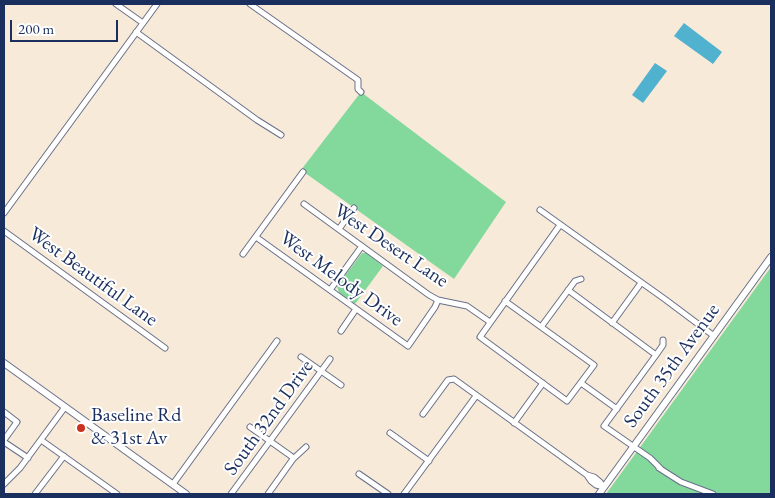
<!DOCTYPE html>
<style>
body{margin:0}
#map{position:relative;width:775px;height:498px;overflow:hidden;background:#f8ead9;font-family:"EB Garamond",serif}
canvas{display:block}
.frame{position:absolute;inset:0;border:5px solid #1b2f5e;pointer-events:none}
.scale{position:absolute;left:10px;top:20px;width:108px;height:22px;box-sizing:border-box;border:2px solid #1b2f5e;border-top:0;padding-left:6px;font-size:15px;line-height:18px;white-space:nowrap;color:#1b2f5e;-webkit-text-stroke:4px #fff;paint-order:stroke}
</style>
<div id="map">
<canvas width="775" height="498"></canvas>
<div class="frame"></div>
<div class="scale">200 m</div>
</div>
<script>
const context = document.querySelector('canvas').getContext('2d');
context.lineJoin = 'round';
function fill(path, color) { context.fillStyle = color; context.fill(path, 'evenodd'); }
const poly = rows => new Path2D(rows.map(r => 'M' + r).join(''));
function trace(path, color, width, dash) { context.strokeStyle = color; context.lineWidth = width; context.lineCap = dash ? 'butt' : 'round'; context.setLineDash(dash || []); context.stroke(path); }
function write(font, color, halo, rows, align = 'center') {
  context.font = font + ' "EB Garamond",serif'; context.lineWidth = 4; context.setLineDash([]); context.textBaseline = 'middle'; context.strokeStyle = halo; context.fillStyle = color; for (const [text, x, y, turn = 0] of rows) {
    context.save(); context.translate(x, y); context.rotate((+turn || 0) * Math.PI / 180); context.textAlign = isNaN(turn) ? turn : align; if (halo) context.strokeText(text, 0, 0); context.fillText(text, 0, 0); context.restore();
  }
}
fill(poly([
 [361,92,506,202,454,279,301,170],
 [362,253,366,253,383,266,355,304,339,293,337,286],
 [771,267,771,494,606,494,641,446]
]), '#83d89b');
fill(poly([
 [684,23,722,52,713,64,674,36],
 [655,63,667,71,643,103,632,95]
]), '#50b2cf');
const minor = poly([
 [116,4,143,23],
 [250,4,358,80,358,89,361,92],
 [136,32,257,120,281,135],
 [304,204,429,295,438,300,467,306,490,322],
 [540,210,666,300,714,336],
 [4,213,157,4],
 [339,229,354,208],
 [4,231,165,348],
 [256,237,408,346,435,307,438,300],
 [243,254,303,172],
 [330,290,362,246],
 [568,290,656,355],
 [505,301,594,365,567,401,480,337,560,225],
 [612,323,641,283],
 [541,327,575,281,581,279],
 [341,331,356,309],
 [301,357,341,385],
 [581,383,617,409],
 [4,412,17,422,4,440],
 [423,414,448,380,454,379,587,475,594,477,600,482,604,487],
 [514,423,543,383],
 [250,427,291,456],
 [390,433,429,461],
 [41,440,117,494],
 [4,442,28,458],
 [659,468,681,482,713,494],
 [661,469,650,458,604,426,656,355,663,345,663,340],
 [359,474,388,494],
 [587,475,591,481,596,485,604,487],
 [4,484,20,468,65,407],
 [173,484,277,341],
 [35,494,64,456],
 [231,494,330,359],
 [268,494,293,459,306,447],
 [404,494,476,396]
]);
const major = poly([
 [4,363,186,494],
 [599,494,771,257]
]);
trace(minor, '#687089', 7);
trace(major, '#687089', 8);
trace(minor, '#fff', 5);
trace(major, '#fff', 6);
for (const [x, y, r, color] of [
 [81,428,5,"#c8321e"]
]) { const dot = new Path2D(); dot.arc(x, y, r, 0, 2 * Math.PI); context.fillStyle = color; context.fill(dot); trace(dot, '#fff', 2); }
write('20px', '#1b2f5e', '#fff', [
 ["West Desert Lane",391,246,34],
 ["West Beautiful Lane",93,277,36],
 ["West Melody Drive",341,279,36],
 ["South 35th Avenue",672,366,-54],
 ["South 32nd Drive",269,418,-54]
]);
write('20px', '#1b2f5e', '#fff', [
 ["Baseline Rd",91,416],
 ["& 31st Av",91,439]
], 'left');
</script>
